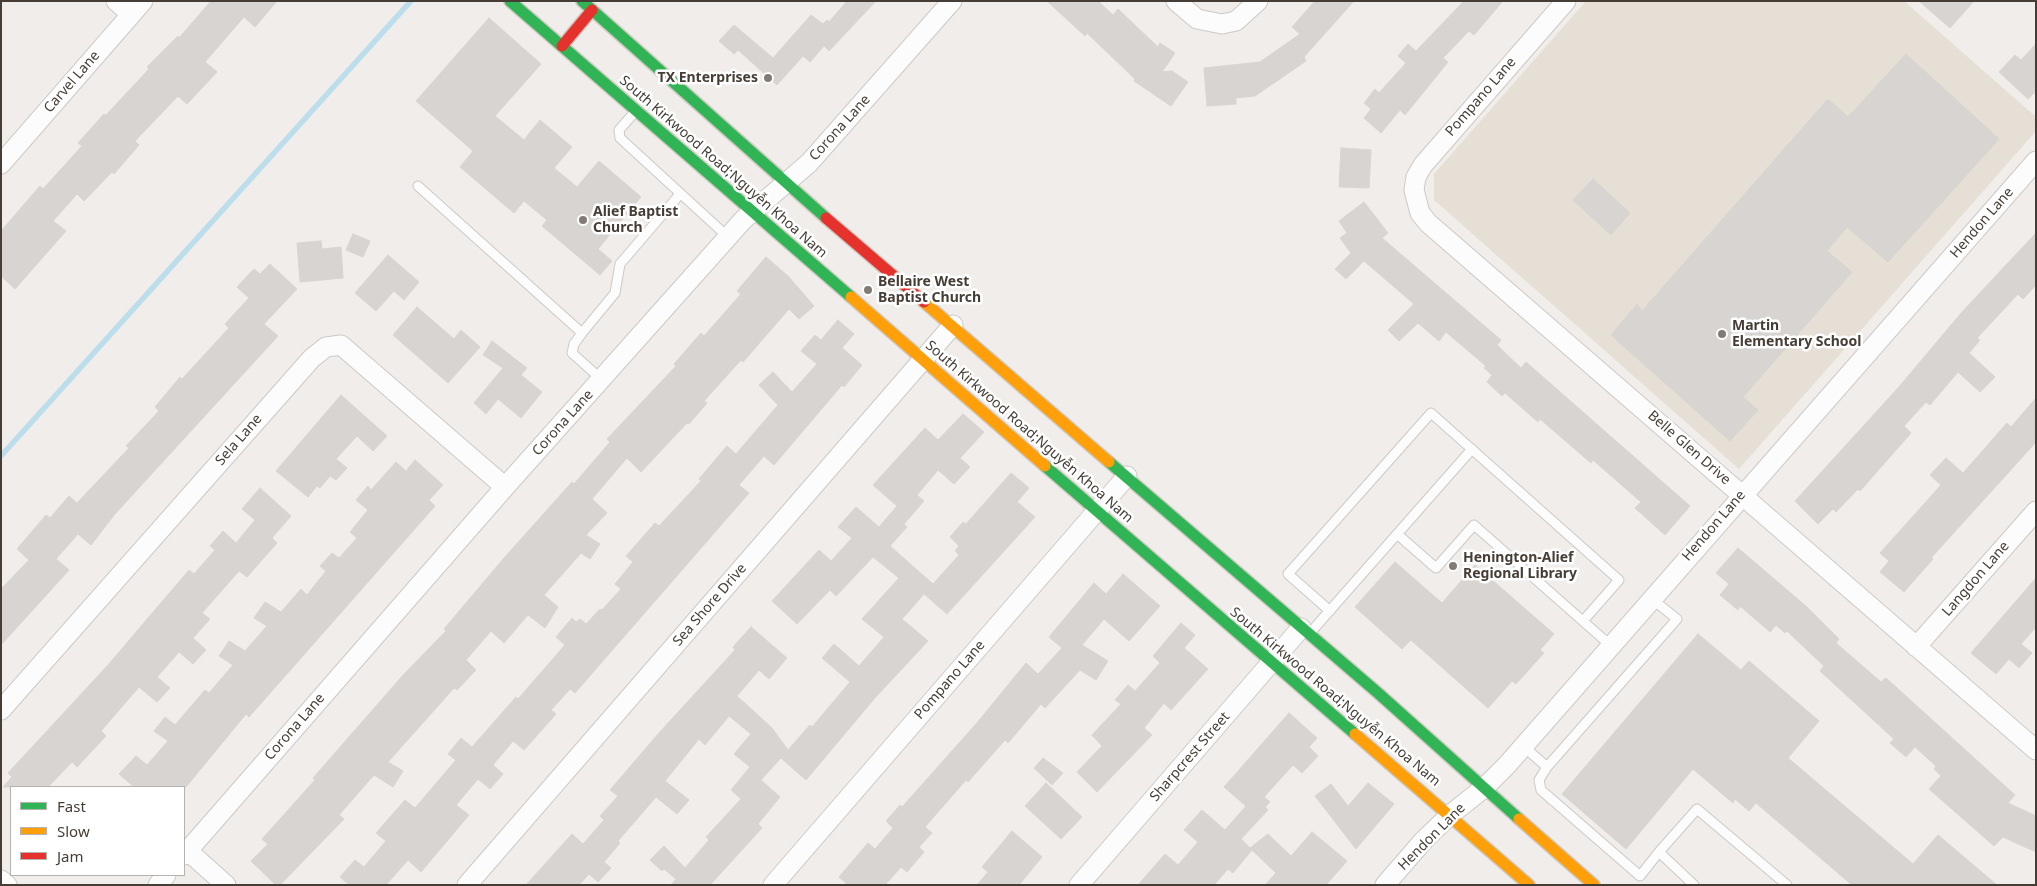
<!DOCTYPE html>
<meta charset="utf-8">
<style>
body{margin:0}
#map{position:relative;width:2037px;height:886px;overflow:hidden;background:#f0edea;font-family:"Noto Sans",sans-serif}
canvas{display:block}
.frame{position:absolute;inset:0;border:2px solid #463e36;pointer-events:none}
.legend{position:absolute;left:10px;top:786px;width:175px;height:90px;box-sizing:border-box;background:#fff;border:1px solid #b5b2af;margin:0;padding:6px 9px;list-style:none;font-size:15px;color:#463e36}
.legend li{display:flex;align-items:center;gap:10px;height:25px}
.legend b{width:25px;border:1px solid #b5b2af}
</style>
<div id="map">
<canvas width="2037" height="886"></canvas>
<div class="frame"></div>
<ul class="legend">
<li><b style="height:6px;background:#30b455"></b>Fast</li>
<li><b style="height:6px;background:#ff9f0a"></b>Slow</li>
<li><b style="height:6px;background:#e5322d"></b>Jam</li>
</ul>
</div>
<script>
const context = document.querySelector('canvas').getContext('2d');
context.lineJoin = 'round';
function fill(path, color) { context.fillStyle = color; context.fill(path, 'evenodd'); }
const poly = rows => new Path2D(rows.map(r => 'M' + r).join(''));
function trace(path, color, width, dash) { context.strokeStyle = color; context.lineWidth = width; context.lineCap = dash ? 'butt' : 'round'; context.setLineDash(dash || []); context.stroke(path); }
function write(font, color, halo, rows, align = 'center') {
  context.font = font + ' "Noto Sans",sans-serif'; context.lineWidth = 5; context.setLineDash([]); context.textBaseline = 'middle'; context.strokeStyle = halo; context.fillStyle = color; for (const [text, x, y, turn = 0] of rows) {
    context.save(); context.translate(x, y); context.rotate((+turn || 0) * Math.PI / 180); context.textAlign = isNaN(turn) ? turn : align; if (halo) context.strokeText(text, 0, 0); context.fillText(text, 0, 0); context.restore();
  }
}
fill(poly([
 [1586,1,1904,1,2036,117,2036,131,1739,469,1434,200,1434,174]
]), '#e6dfd6');
trace(poly([
 [1,456,411,1]
]), '#bcdeec', 5.5);
const building = poly([
 [211,1,277,1,255,27,244,17,205,62,217,72,187,104,178,96,135,141,139,145,114,174,112,172,84,201,77,194,53,221,66,231,15,289,1,276,1,231,40,186,43,189,82,146,78,143,104,114,106,115,149,69,147,67,178,36,179,38,211,1],
 [847,1,876,1,829,51,824,46,810,62,803,56,777,85,738,50,734,54,719,41,734,25,773,58,811,15,823,24,827,20,829,22,847,1],
 [1047,1,1098,1,1113,15,1118,9,1158,47,1160,43,1175,53,1162,72,1172,71,1188,82,1171,106,1134,81,1135,79,1087,33,1085,36,1047,1],
 [1315,1,1354,1,1304,57,1306,61,1255,96,1236,98,1236,104,1207,106,1204,68,1260,62,1300,34,1292,27,1315,1],
 [1464,1,1503,1,1474,35,1469,31,1443,58,1448,62,1405,115,1400,110,1381,133,1364,118,1371,109,1364,103,1375,89,1379,93,1406,63,1398,56,1408,44,1416,51,1464,1],
 [1919,1,1974,1,1950,28,1919,1],
 [489,18,541,64,495,116,524,140,540,120,572,147,554,168,577,187,599,161,641,197,598,249,612,261,600,275,542,226,547,220,524,201,514,213,460,167,473,151,416,101,489,18],
 [2036,44,2036,91,2028,99,1999,72,2015,55,2021,60,2036,44],
 [1906,54,1999,139,1888,262,1847,227,1827,251,1852,272,1743,397,1758,410,1730,441,1611,335,1637,304,1642,311,1828,99,1848,117,1906,54],
 [1341,148,1371,150,1369,188,1339,187,1341,148],
 [1593,179,1630,213,1611,235,1573,200,1593,179],
 [1364,202,1388,233,1382,238,1501,340,1497,345,1521,368,1526,362,1690,506,1665,535,1635,508,1641,502,1593,460,1591,463,1540,419,1538,422,1505,393,1502,396,1487,382,1492,375,1484,368,1486,366,1446,332,1439,341,1418,323,1399,341,1388,330,1414,304,1364,261,1346,279,1335,269,1351,253,1340,238,1347,233,1339,221,1364,202],
 [2036,233,2036,285,2023,299,2018,294,1977,338,1980,340,1969,353,1995,377,1980,392,1958,372,1930,405,1926,402,1904,426,1911,433,1860,491,1858,489,1836,512,1833,509,1818,524,1795,501,1898,388,1962,312,2036,233],
 [353,234,370,241,363,257,346,250,353,234],
 [321,241,322,249,341,247,343,278,300,282,297,243,321,241],
 [388,255,419,282,404,300,394,291,376,311,355,293,388,255],
 [766,257,788,276,814,306,799,319,789,309,743,362,741,360,704,401,707,403,689,424,687,423,641,472,627,458,592,499,607,513,586,535,600,544,590,559,581,553,544,595,558,607,545,628,528,615,504,643,491,631,466,660,476,670,457,690,454,688,388,762,403,771,393,787,374,775,339,815,344,819,280,885,276,885,251,861,268,844,262,839,315,780,313,778,404,674,446,631,444,629,504,558,572,482,574,484,610,442,607,439,676,366,674,364,701,333,704,336,741,294,737,291,766,257],
 [270,264,297,289,264,324,278,336,115,514,91,545,78,534,56,559,69,570,1,645,1,589,29,560,17,549,46,515,50,518,69,496,77,503,129,448,126,446,159,411,155,407,180,377,182,379,229,328,225,324,249,298,237,287,254,269,260,274,270,264],
 [417,307,454,339,461,330,480,347,448,383,393,335,417,307],
 [838,320,854,334,842,348,862,365,844,387,842,385,774,465,764,456,739,485,749,493,575,693,570,689,551,710,556,714,524,750,513,741,493,765,503,774,490,789,478,779,456,805,469,815,421,872,408,860,386,885,349,885,340,877,355,860,364,867,386,841,376,833,405,800,415,808,456,760,448,754,461,738,472,747,516,697,518,699,565,645,556,637,572,618,576,622,580,619,586,624,600,609,602,610,621,589,615,584,633,562,626,556,655,523,659,526,701,481,699,479,727,446,736,454,778,405,759,385,773,372,792,392,817,364,801,351,815,335,821,340,838,320],
 [492,341,527,368,521,375,542,392,521,418,498,399,486,414,474,403,503,368,483,355,492,341],
 [341,395,387,436,373,451,357,436,336,459,347,468,336,480,330,476,320,488,317,486,308,497,276,471,341,395],
 [2036,398,2036,442,1931,558,1933,559,1904,592,1880,572,1889,561,1880,553,1941,485,1930,475,1946,458,1963,473,2007,423,2011,427,2036,398],
 [963,414,984,432,960,458,970,467,954,484,938,470,917,495,924,501,904,524,907,527,890,546,933,584,959,555,955,551,959,546,950,537,963,522,966,524,1011,473,1029,488,1017,502,1035,517,947,614,924,594,902,619,928,641,874,699,806,780,781,758,810,725,812,727,850,682,822,658,834,644,859,666,884,637,862,619,899,578,873,557,836,596,830,590,797,624,772,601,819,550,831,561,852,538,838,527,856,507,879,527,897,506,873,485,925,428,938,440,963,414],
 [415,460,443,485,429,500,435,506,249,717,246,714,186,787,134,787,119,774,136,756,147,765,168,741,154,731,165,717,175,725,205,690,209,693,233,665,219,656,229,641,245,651,267,626,254,618,265,602,281,612,301,589,307,595,326,571,320,566,332,553,339,558,357,538,350,532,368,510,356,500,368,486,371,490,396,462,406,471,415,460],
 [260,488,291,516,272,538,277,543,247,577,239,571,202,613,210,619,193,638,206,650,193,664,179,652,157,677,170,688,157,702,139,687,101,731,106,736,77,767,72,762,48,787,3,787,12,777,8,773,108,665,189,570,194,574,215,550,210,546,223,531,236,543,255,520,242,509,260,488],
 [1738,548,1807,607,1839,639,1836,643,1881,682,1886,678,2015,795,2008,803,2036,816,2036,852,2003,837,1994,846,1929,789,1941,776,1934,769,1936,766,1915,747,1906,757,1890,743,1894,739,1820,671,1824,666,1787,631,1785,633,1776,625,1770,632,1740,606,1738,610,1720,595,1729,584,1716,573,1738,548],
 [1395,562,1442,603,1475,565,1554,634,1540,650,1544,653,1516,684,1512,681,1488,708,1411,640,1402,649,1355,607,1395,562],
 [1123,574,1160,606,1129,641,1104,619,1082,645,1108,661,1096,680,1080,670,1045,708,1041,704,1008,743,1005,740,968,782,966,780,925,827,932,833,919,847,924,852,907,872,901,867,885,885,848,885,839,877,868,843,875,849,893,828,886,821,900,805,902,807,976,724,1026,663,1038,674,1062,648,1049,637,1094,583,1106,594,1123,574],
 [2036,578,2036,627,2021,644,2032,653,2019,668,2009,659,1996,674,1971,653,2036,578],
 [1181,623,1195,635,1184,648,1208,669,1171,710,1164,703,1144,728,1152,735,1097,792,1077,772,1102,746,1092,735,1121,704,1115,700,1128,685,1135,691,1160,663,1153,656,1181,623],
 [751,627,787,658,769,679,759,670,737,696,772,728,788,750,761,780,780,797,758,824,762,828,710,885,671,885,676,879,664,869,662,871,650,860,664,846,685,868,709,840,706,837,741,799,731,790,750,767,734,754,751,734,729,716,705,745,699,739,665,781,689,800,677,814,656,797,618,841,620,843,604,862,611,868,598,882,589,874,579,885,526,885,572,834,583,844,604,820,600,816,618,796,610,790,658,734,735,650,733,647,751,627],
 [1698,634,1741,670,1749,661,1819,721,1788,758,1913,864,1938,835,1997,885,1852,885,1756,803,1749,811,1735,799,1733,803,1693,769,1626,849,1562,794,1698,634],
 [1289,713,1317,738,1309,747,1318,756,1302,773,1293,765,1264,797,1270,802,1265,807,1268,810,1241,839,1252,850,1233,873,1228,869,1214,885,1138,885,1165,854,1178,865,1198,842,1184,830,1202,810,1225,830,1246,806,1224,787,1289,713],
 [1043,758,1063,773,1052,785,1034,768,1043,758],
 [1046,783,1082,817,1061,839,1025,806,1046,783],
 [1368,783,1394,804,1356,849,1315,796,1331,784,1348,806,1368,783],
 [1012,831,1042,857,1019,885,977,885,988,872,982,867,1012,831],
 [1312,832,1347,861,1326,885,1265,885,1276,873,1250,848,1268,834,1291,856,1312,832]
]);
fill(building, '#d8d4d1');
trace(building, '#d8d4d0', 1);
const lane = poly([
 [634,113,619,130,620,138,728,237],
 [418,186,582,333,615,293,620,264,680,194],
 [582,333,574,344,572,353,601,379],
 [1397,534,1436,568,1474,525,1610,645],
 [1652,599,1677,619,1547,767,1539,780,1541,790,1640,876,1659,852,1694,885],
 [1330,611,1288,574,1431,413,1619,580,1583,621],
 [1310,633,1472,449],
 [1523,746,1547,767],
 [1659,852,1697,809,1787,885]
]);
const street = poly([
 [116,1,131,14],
 [1176,1,1197,19,1222,24,1236,21,1258,1],
 [1566,1,1423,165,1416,177,1414,190,1420,213,1428,223,2036,750],
 [1,164,143,1],
 [1916,647,2036,511],
 [1,710,312,358,326,347,341,345,505,487],
 [188,851,226,885],
 [184,855,505,487,744,219,809,163,952,1],
 [1,880,7,885],
 [158,885,166,875],
 [467,885,953,325],
 [773,885,1127,476],
 [1079,885,1301,628],
 [1385,885,1424,840,1450,815,1485,787,1507,765,2036,161]
]);
const fast = poly([
 [510,1,851,297],
 [582,1,826,218],
 [1109,462,1378,693,1519,819],
 [1045,466,1355,734]
]);
const slow = poly([
 [851,297,1045,466],
 [924,302,1109,462],
 [1355,734,1529,885],
 [1519,819,1594,885]
]);
const jam = poly([
 [562,46,592,10],
 [826,218,924,302]
]);
trace(lane, '#ccc9c6', 11);
trace(street, '#ccc9c6', 21);
trace(fast, '#cec9c1', 14);
trace(slow, '#cec9c1', 14);
trace(jam, '#cec9c1', 14);
trace(lane, '#fdfcfc', 9);
trace(street, '#fdfcfc', 19);
trace(fast, '#30b455', 11);
trace(slow, '#ff9f0a', 11);
trace(jam, '#e5322d', 11);
for (const [x, y, r, color] of [
 [768,78,5,"#827b75"],
 [583,220,5,"#827b75"],
 [868,290,5,"#827b75"],
 [1722,334,5,"#827b75"],
 [1453,566,5,"#827b75"]
]) { const dot = new Path2D(); dot.arc(x, y, r, 0, 2 * Math.PI); context.fillStyle = color; context.fill(dot); trace(dot, '#fff', 2); }
write('bold 14px', '#463e36', '#fff', [
 ["TX Enterprises",758,78,"right"],
 ["Alief Baptist",593,212],
 ["Church",593,228],
 ["Bellaire West",878,282],
 ["Baptist Church",878,298],
 ["Martin",1732,326],
 ["Elementary School",1732,342],
 ["Henington-Alief",1463,558],
 ["Regional Library",1463,574]
], 'left');
write('14px', '#463e36', '#fff', [
 ["Carvel Lane",72,82,-49],
 ["Pompano Lane",1481,97,-49],
 ["Corona Lane",840,128,-48],
 ["South Kirkwood Road;Nguyễn Khoa Nam",723,167,41],
 ["Hendon Lane",1982,223,-49],
 ["Corona Lane",563,423,-48],
 ["South Kirkwood Road;Nguyễn Khoa Nam",1029,432,41],
 ["Sela Lane",239,440,-49],
 ["Belle Glen Drive",1689,448,41],
 ["Hendon Lane",1714,526,-49],
 ["Langdon Lane",1976,579,-49],
 ["Sea Shore Drive",710,605,-49],
 ["Pompano Lane",950,680,-49],
 ["South Kirkwood Road;Nguyễn Khoa Nam",1335,697,40],
 ["Corona Lane",295,727,-49],
 ["Sharpcrest Street",1190,757,-49],
 ["Hendon Lane",1432,837,-45]
]);
</script>
